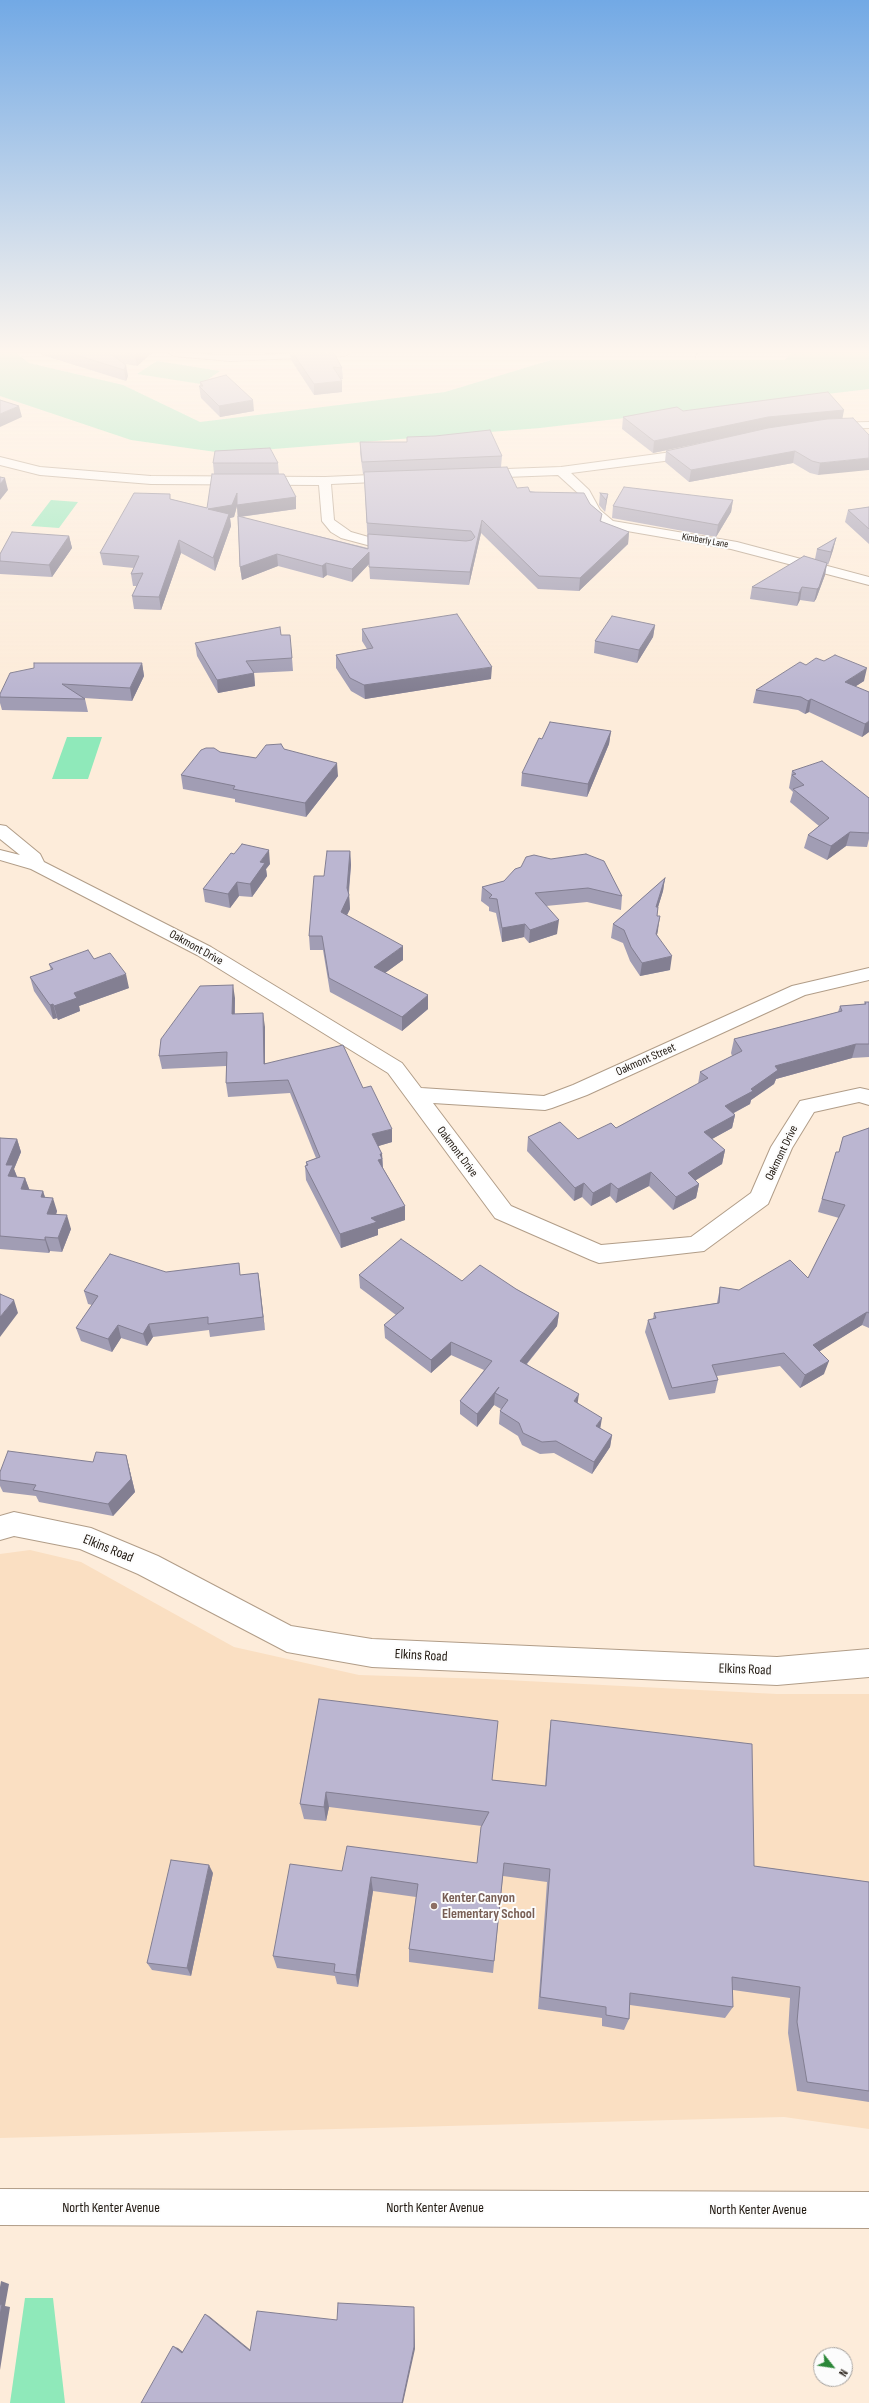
<!DOCTYPE html>
<style>
body{margin:0}
#map{position:relative;width:869px;height:2403px;overflow:hidden;background:#fdecda;font-family:"Sofia Sans Condensed",sans-serif}
canvas{display:block}
.north{position:absolute;left:813px;top:2347px;width:40px;height:40px;box-sizing:border-box;background:#fcfcfc;border:1px solid #a4a19e;border-radius:50%;rotate:120deg;font-size:11px;font-weight:700;line-height:16px;text-align:center;color:#201810}
.north::after{content:'';display:block;margin:auto;width:14px;height:18px;background:#2b8738;clip-path:polygon(50% 0,100% 100%,50% 72%,0 100%)}
</style>
<div id="map">
<canvas width="869" height="2403"></canvas>
<div class="north">N</div>
</div>
<script>
const context = document.querySelector('canvas').getContext('2d');
context.lineJoin = 'round';
function fill(path, color) { context.fillStyle = color; context.fill(path, 'evenodd'); }
const poly = rows => new Path2D(rows.map(r => 'M' + r).join(''));
function trace(path, color, width, dash) { context.strokeStyle = color; context.lineWidth = width; context.lineCap = dash ? 'butt' : 'round'; context.setLineDash(dash || []); context.stroke(path); }
function write(font, color, halo, rows, align = 'center') {
  context.font = font + ' "Sofia Sans Condensed",sans-serif'; context.lineWidth = 4; context.setLineDash([]); context.textBaseline = 'middle'; context.strokeStyle = halo; context.fillStyle = color; for (const [text, x, y, turn = 0] of rows) {
    context.save(); context.translate(x, y); context.rotate((+turn || 0) * Math.PI / 180); context.textAlign = isNaN(turn) ? turn : align; if (halo) context.strokeText(text, 0, 0); context.fillText(text, 0, 0); context.restore();
  }
}
fill(poly([
 [30,1550,81,1562,234,1647,359,1675,487,1679,777,1694,869,1694,869,2129,784,2117,0,2138,0,1554]
]), '#fadfc2');
fill(poly([
 [0,353,16,353,29,363,123,385,200,422,445,392,551,360,785,360,791,353,869,353,869,389,540,428,223,453,131,440,0,396],
 [157,361,220,371,201,384,137,374],
 [51,500,78,502,59,528,31,526],
 [67,737,102,737,88,779,52,779],
 [25,2298,53,2298,65,2403,10,2403]
]), '#8fe9ba');
const minor = poly([
 [169,353,230,355,350,353,345,356,230,361,174,356,169,353],
 [869,422,869,428,829,429,823,426,829,423,869,422],
 [695,446,699,447,701,450,699,453,672,460,571,473,589,490,600,510,613,521,737,542,869,577,869,585,731,549,604,527,590,515,580,495,558,475,479,478,473,474,479,470,561,467,672,452,695,446],
 [0,457,40,467,151,476,325,477,393,474,399,478,397,481,331,484,334,520,351,532,372,538,398,539,405,543,398,547,371,546,341,538,331,532,322,521,319,485,151,484,40,475,0,465,0,457],
 [0,825,6,826,40,854,44,862,211,947,402,1063,421,1088,544,1096,573,1085,792,986,869,968,869,980,805,995,587,1095,552,1108,545,1110,433,1103,511,1206,601,1245,691,1237,751,1193,771,1147,800,1101,860,1088,869,1090,869,1105,859,1102,814,1112,792,1148,768,1204,704,1251,599,1263,591,1260,495,1218,388,1073,197,955,31,869,0,860,0,850,20,855,0,839,0,825],
 [14,1512,91,1528,158,1556,291,1626,372,1639,777,1657,869,1649,869,1677,777,1685,372,1667,287,1652,138,1574,80,1549,14,1536,0,1540,0,1516,14,1512],
 [0,2189,869,2192,869,2228,0,2225,0,2189]
]);
trace(minor, '#b19d88', 2);
fill(minor, '#fff');
fill(poly([
 [40,353,152,353,137,366,125,364,128,376,126,381,42,355],
 [290,353,334,353,342,368,343,379,340,379,342,392,314,395,291,360],
 [200,382,254,411,220,417,201,398,199,386,200,386],
 [844,410,818,475,810,473,793,463,689,482,665,462,666,451,756,431,653,453,622,429,623,417,683,411],
 [407,437,502,456,501,467,517,488,590,504,602,514,601,522,629,532,628,544,579,591,538,589,481,533,469,585,370,579,369,564,352,582,327,575,323,578,278,566,242,580,240,567,237,506,234,517,230,518,231,526,215,571,181,553,161,610,134,609,132,596,137,586,133,586,131,574,134,568,103,565,100,553,171,499,207,508,214,474,213,463,278,463,279,474,296,497,296,509,240,517,368,548,364,474,363,474,360,453,360,442,407,442],
 [600,493,608,494,605,512,599,505],
 [733,500,731,512,716,537,612,518,613,506],
 [869,507,869,544,845,522,848,510],
 [69,536,72,548,52,577,0,574,0,554],
 [836,538,833,550,828,565,827,564,825,575,816,599,814,602,800,600,797,606,750,599,752,587,815,559,817,549],
 [655,625,653,637,637,663,594,653,595,641],
 [362,629,491,679,365,699,351,691,336,668,336,655,367,649,362,641],
 [281,635,292,658,293,671,254,673,255,686,218,693,197,656,195,643],
 [142,663,144,676,132,701,84,698,85,699,88,712,2,710,0,703,0,694],
 [806,665,864,681,856,686,869,732,862,737,809,712,805,714,798,710,753,703,756,690],
 [611,731,609,744,587,797,521,786,522,773],
 [284,749,338,776,306,817,235,802,235,799,183,789,181,775,220,752,256,758],
 [792,771,869,798,869,839,867,847,846,846,827,860,804,848,808,835,819,826,790,802,793,792,789,788],
 [350,851,351,865,349,893,350,909,347,915,403,960,385,973,428,1009,402,1031,330,992,323,950,310,950,309,936,324,876],
 [551,859,622,896,621,910,587,902,546,906,557,934,529,943,524,937,502,942,496,913,489,911,489,907,481,901,482,887,504,881],
 [270,864,266,869,267,876,252,897,239,896,230,908,205,902,203,889],
 [665,878,663,891,658,907,657,916,658,930,657,935,670,970,640,976,630,961,623,943,611,938,613,924],
 [94,959,129,988,79,1006,80,1011,58,1020,57,1018,53,1019,34,991,30,977,51,970,49,964],
 [235,998,235,1014,265,1027,265,1063,363,1088,392,1142,378,1146,382,1154,383,1168,405,1206,405,1220,378,1229,378,1235,341,1248,306,1180,305,1166,306,1166,306,1162,316,1158,290,1093,228,1097,226,1083,226,1066,162,1069,159,1056],
 [865,1002,869,1002,869,1057,852,1058,776,1079,774,1084,751,1100,750,1104,734,1113,735,1115,732,1128,712,1139,725,1150,722,1164,695,1180,699,1184,696,1198,673,1210,649,1186,616,1203,610,1196,591,1206,582,1197,574,1201,527,1151,528,1137,578,1139,616,1128,698,1084,700,1072,732,1056,731,1053,734,1039,838,1012,840,1006,864,1004],
 [869,1128,869,1328,862,1325,819,1351,824,1374,800,1388,780,1366,717,1376,718,1380,715,1393,669,1400,645,1332,648,1320,653,1319,654,1313,717,1303,720,1287,739,1290,808,1278,839,1218,818,1212,836,1152,839,1152,843,1137],
 [0,1138,17,1139,21,1152,14,1169,17,1177,25,1178,29,1190,43,1191,45,1197,57,1211,56,1215,71,1229,62,1252,50,1251,49,1253,0,1249],
 [166,1272,241,1275,258,1273,265,1330,210,1337,209,1330,153,1337,147,1346,121,1338,112,1352,81,1341,76,1328,92,1305,88,1304,84,1291],
 [359,1275,462,1281,516,1289,559,1313,557,1326,527,1364,578,1403,600,1428,612,1435,610,1447,592,1474,554,1453,540,1454,522,1445,518,1436,499,1424,500,1411,501,1409,494,1405,477,1427,460,1414,460,1401,484,1370,451,1355,431,1373,385,1338,384,1325,396,1315,360,1288],
 [126,1455,129,1467,135,1492,113,1516,39,1502,36,1496,3,1492,0,1486,0,1472,93,1462],
 [319,1699,493,1780,545,1786,549,1736,551,1720,754,1866,869,1882,869,2102,797,2091,788,2033,790,1998,733,1990,733,2007,725,2018,630,2005,629,2019,624,2030,602,2026,602,2018,538,2009,547,1882,503,1876,493,1973,409,1962,409,1949,416,1897,373,1891,358,1987,337,1984,335,1976,277,1968,273,1956,342,1871,477,1863,482,1826,329,1807,326,1821,304,1819,300,1804],
 [213,1873,191,1976,152,1970,147,1963]
]), '#a19db4');
fill(poly([
 [137,353,152,353,137,366,135,355],
 [696,353,698,353,695,359],
 [126,365,128,376,126,381,124,370],
 [342,381,342,392,314,395,314,384],
 [253,400,254,411,220,417,219,406],
 [19,406,22,417,0,427,0,414],
 [844,410,842,421,766,429,653,453,654,441,768,417],
 [795,451,793,463,689,482,691,470],
 [869,458,869,470,818,475,820,463],
 [5,478,8,490,0,500,0,484],
 [237,493,296,497,296,509,238,517,237,506,234,517,230,518,231,526,215,571,208,509],
 [608,494,605,512,606,500],
 [733,500,731,512,716,537,718,525],
 [482,520,481,533,469,585,470,572],
 [629,532,628,544,579,591,580,578],
 [69,536,72,548,52,577,49,565],
 [836,538,833,550,828,565,831,552],
 [179,540,181,553,161,610,159,597],
 [369,552,369,564,352,582,352,569],
 [277,554,278,566,242,580,240,567],
 [326,563,327,575,323,578,322,566],
 [827,563,825,575,816,599,814,602,817,589],
 [802,587,800,600,797,606,799,593],
 [655,625,653,637,637,663,639,650],
 [142,663,144,676,132,701,130,688],
 [492,667,491,679,365,699,364,685],
 [867,668,864,681,842,695,845,682],
 [254,673,255,686,218,693,217,680],
 [811,699,809,712,805,714,808,701],
 [869,721,869,732,862,737,865,724],
 [611,731,609,744,587,797,588,784],
 [337,763,338,776,306,817,305,803],
 [850,832,846,846,827,860,831,846],
 [269,850,270,864,266,869,267,876,252,897,250,884,260,862],
 [350,851,351,865,348,897,349,895,350,909,342,925,341,912,347,888],
 [665,878,663,891,654,920,656,907],
 [237,882,239,896,230,908,228,894],
 [660,916,658,930,654,948,656,934],
 [559,920,557,934,529,943,530,930],
 [525,924,524,937,502,942,502,928],
 [403,946,403,960,374,981,374,967],
 [672,956,670,970,640,976,642,963],
 [126,974,129,988,79,1006,80,1011,58,1020,54,1006,74,993],
 [233,985,235,998,234,1028,232,1014],
 [428,995,428,1009,402,1031,402,1017],
 [53,1004,57,1018,53,1019,50,1005],
 [263,1013,265,1027,265,1077,264,1064],
 [856,1044,852,1058,776,1079,774,1084,751,1100,750,1104,722,1119,725,1106,775,1066],
 [735,1115,732,1128,701,1145,704,1132],
 [392,1129,392,1142,372,1148,372,1134],
 [17,1139,21,1152,14,1169,18,1179,8,1176,6,1165],
 [725,1150,722,1164,685,1187,688,1173],
 [380,1154,382,1154,383,1172,378,1160],
 [651,1172,649,1186,616,1203,618,1189],
 [25,1178,30,1191,21,1189],
 [584,1183,582,1197,574,1201,575,1188],
 [611,1183,610,1196,591,1206,593,1193],
 [699,1184,696,1198,673,1210,676,1197],
 [43,1191,47,1204,41,1197],
 [53,1198,57,1211,52,1227,47,1214],
 [405,1206,405,1220,378,1229,378,1235,341,1248,340,1234,371,1218],
 [67,1215,71,1229,62,1252,58,1238],
 [45,1237,50,1251,49,1253,45,1240],
 [258,1273,260,1286,265,1330,263,1317],
 [14,1300,18,1313,0,1337,0,1317],
 [867,1312,862,1325,809,1358,813,1345],
 [559,1313,557,1326,519,1373,520,1361],
 [149,1324,153,1337,147,1346,143,1334],
 [118,1325,121,1338,112,1352,108,1339],
 [451,1342,451,1355,431,1373,431,1360],
 [829,1361,824,1374,800,1388,805,1375],
 [499,1387,495,1393,494,1405,477,1427,477,1414],
 [579,1394,577,1407,574,1401],
 [602,1418,600,1430,596,1426],
 [612,1435,610,1447,592,1474,594,1462],
 [126,1455,129,1467,135,1492,113,1516,108,1504],
 [326,1792,329,1807,326,1821,324,1807],
 [209,1865,213,1873,191,1976,187,1968],
 [371,1877,373,1891,358,1987,356,1975],
 [1,2281,9,2284,5,2306,10,2307,0,2370,0,2287],
 [414,2307,415,2349,403,2403,402,2403],
 [205,2314,209,2316,253,2352,250,2351],
 [173,2346,178,2348,187,2355,182,2353]
]), '#837f92');
const building = poly([
 [70,353,109,353,126,365,124,370,70,353],
 [125,353,137,353,135,355,125,353],
 [293,353,334,353,342,368,333,367,342,381,314,384,293,353],
 [226,375,253,400,219,406,199,386,203,386,200,382,226,375],
 [828,392,844,410,768,417,654,441,623,417,677,407,683,411,828,392],
 [0,400,19,406,0,414,0,400],
 [853,418,869,435,869,458,820,463,812,461,795,451,691,470,666,451,768,428,827,419,853,418],
 [490,430,502,456,362,462,360,442,407,442,407,437,435,436,490,430],
 [270,448,278,463,213,463,215,451,270,448],
 [507,467,517,488,528,487,530,492,584,493,590,504,602,514,600,521,629,532,580,578,539,576,482,520,470,572,369,567,369,552,352,569,326,563,322,566,277,554,240,567,238,516,368,549,368,534,466,541,472,540,475,537,471,531,367,523,364,472,507,467],
 [212,474,284,474,296,497,237,505,237,493,232,505,208,509,229,514,213,558,179,540,159,597,132,596,143,573,131,574,139,556,100,553,134,493,170,494,170,499,207,508,212,474],
 [0,477,5,478,0,484,0,477],
 [624,487,733,500,718,525,613,506,624,487],
 [600,493,608,494,606,500,600,493],
 [869,507,869,529,848,510,869,507],
 [12,532,69,536,49,565,0,561,0,554,12,532],
 [836,538,831,552,817,549,836,538],
 [804,556,827,563,819,587,817,589,802,587,799,593,752,587,804,556],
 [457,614,492,667,364,685,350,678,336,655,373,648,362,629,457,614],
 [612,616,655,625,639,650,595,641,612,616],
 [280,627,281,635,290,635,292,658,246,661,254,673,217,680,195,643,280,627],
 [835,655,867,668,845,682,869,692,869,721,865,724,811,699,808,701,801,697,756,690,800,662,806,665,816,658,824,661,835,655],
 [34,663,142,663,130,688,62,684,85,699,0,697,0,694,10,673,34,668,34,663],
 [550,722,611,731,588,784,522,773,539,738,542,739,550,722],
 [281,744,284,749,337,763,305,803,233,789,235,786,181,775,201,750,206,748,214,748,220,752,256,758,266,745,281,744],
 [822,761,869,798,869,833,850,832,831,846,808,835,829,818,793,789,804,785,792,775,796,774,792,771,822,761],
 [242,844,269,850,260,862,265,863,250,884,237,882,228,894,203,889,231,853,234,854,242,844],
 [327,851,350,851,347,888,349,895,341,912,403,946,374,967,428,995,402,1017,329,978,322,936,309,936,314,876,324,876,327,851],
 [586,854,604,861,622,896,588,888,535,893,559,920,530,930,525,924,502,928,497,899,489,898,492,895,482,887,504,881,515,869,521,867,526,857,534,855,551,859,586,854],
 [665,878,656,907,658,907,657,916,660,916,656,934,672,956,642,963,631,947,624,930,613,924,665,878],
 [88,950,94,959,110,953,126,974,74,993,77,998,54,1006,53,1004,50,1005,30,977,53,969,49,964,88,950],
 [233,985,232,1014,263,1013,264,1064,343,1045,363,1088,371,1086,392,1129,372,1134,382,1154,380,1154,382,1159,378,1160,405,1206,371,1218,377,1222,340,1234,305,1166,308,1165,306,1162,320,1157,288,1080,226,1083,227,1052,159,1056,161,1039,200,986,233,985],
 [865,1002,869,1002,869,1044,856,1044,775,1066,778,1070,751,1089,753,1091,725,1106,735,1115,704,1132,725,1150,688,1173,699,1184,676,1197,651,1172,618,1189,611,1183,593,1193,584,1183,575,1188,528,1137,560,1122,578,1139,611,1123,616,1128,708,1078,700,1072,742,1051,734,1039,842,1011,840,1006,866,1004,865,1002],
 [869,1128,869,1313,867,1312,813,1345,829,1361,805,1375,784,1353,712,1365,718,1380,672,1388,648,1320,656,1318,654,1313,719,1303,720,1287,739,1290,790,1260,808,1278,845,1205,822,1199,836,1152,839,1152,843,1137,869,1128],
 [0,1138,17,1139,6,1165,13,1165,8,1176,25,1178,21,1189,43,1191,41,1197,53,1198,47,1214,67,1215,58,1238,45,1237,45,1240,0,1236,0,1138],
 [401,1239,462,1281,480,1265,516,1289,559,1313,520,1361,579,1394,574,1401,602,1418,596,1426,612,1435,594,1462,556,1441,542,1442,523,1433,519,1423,500,1411,508,1400,495,1393,499,1387,477,1414,460,1401,492,1361,451,1342,431,1360,384,1325,404,1308,359,1275,401,1239],
 [110,1254,166,1272,239,1263,240,1275,258,1273,263,1317,208,1324,208,1317,149,1324,143,1334,118,1325,108,1339,76,1328,98,1296,84,1291,110,1254],
 [0,1294,14,1300,0,1317,0,1294],
 [8,1451,93,1462,96,1452,126,1455,131,1479,108,1504,33,1490,36,1485,0,1480,0,1472,8,1451],
 [319,1699,498,1721,492,1780,546,1786,551,1720,752,1744,754,1866,869,1882,869,2091,807,2082,797,2022,800,1987,732,1977,733,2007,630,1993,629,2019,606,2015,606,2007,540,1997,550,1869,504,1863,494,1961,409,1949,418,1884,371,1877,356,1975,334,1972,335,1964,273,1956,290,1864,342,1871,347,1846,477,1863,481,1827,489,1812,326,1792,324,1807,300,1804,319,1699],
 [171,1860,209,1865,187,1968,147,1963,171,1860],
 [338,2303,414,2307,414,2347,402,2403,141,2403,173,2346,182,2353,205,2314,250,2351,257,2311,337,2320,338,2303],
 [2,2304,0,2316,0,2305,2,2304]
]);
fill(building, '#bbb6d1');
trace(building, '#837f92', 1);
const sky = context.createLinearGradient(0, 0, 0, 690);
sky.addColorStop(0, '#72a9e5');
sky.addColorStop(0.51, '#fef6ee');
sky.addColorStop(1, '#fef6ee00');
context.fillStyle = sky;
context.fillRect(0, 0, 869, 690);
for (const [x, y, r, color] of [
 [434,1906,4,"#8d6e63"]
]) { const dot = new Path2D(); dot.arc(x, y, r, 0, 2 * Math.PI); context.fillStyle = color; context.fill(dot); trace(dot, '#fcfcfc', 1.5); }
write('10px', '#201810', '#fcfcfc', [
 ["Kimberly Lane",705,541,10]
]);
write('12px', '#201810', '#fcfcfc', [
 ["Oakmont Drive",196,948,29],
 ["Oakmont Street",646,1060,-24],
 ["Oakmont Drive",457,1152,53],
 ["Oakmont Drive",782,1153,-64]
]);
write('14px', '#201810', '#fcfcfc', [
 ["Elkins Road",108,1549,22],
 ["Elkins Road",421,1656,3],
 ["Elkins Road",745,1670,2],
 ["North Kenter Avenue",111,2208],
 ["North Kenter Avenue",435,2208],
 ["North Kenter Avenue",758,2210]
]);
write('bold 14px', '#785e54', '#fcfcfc', [
 ["Kenter Canyon",442,1898],
 ["Elementary School",442,1914]
], 'left');
</script>
